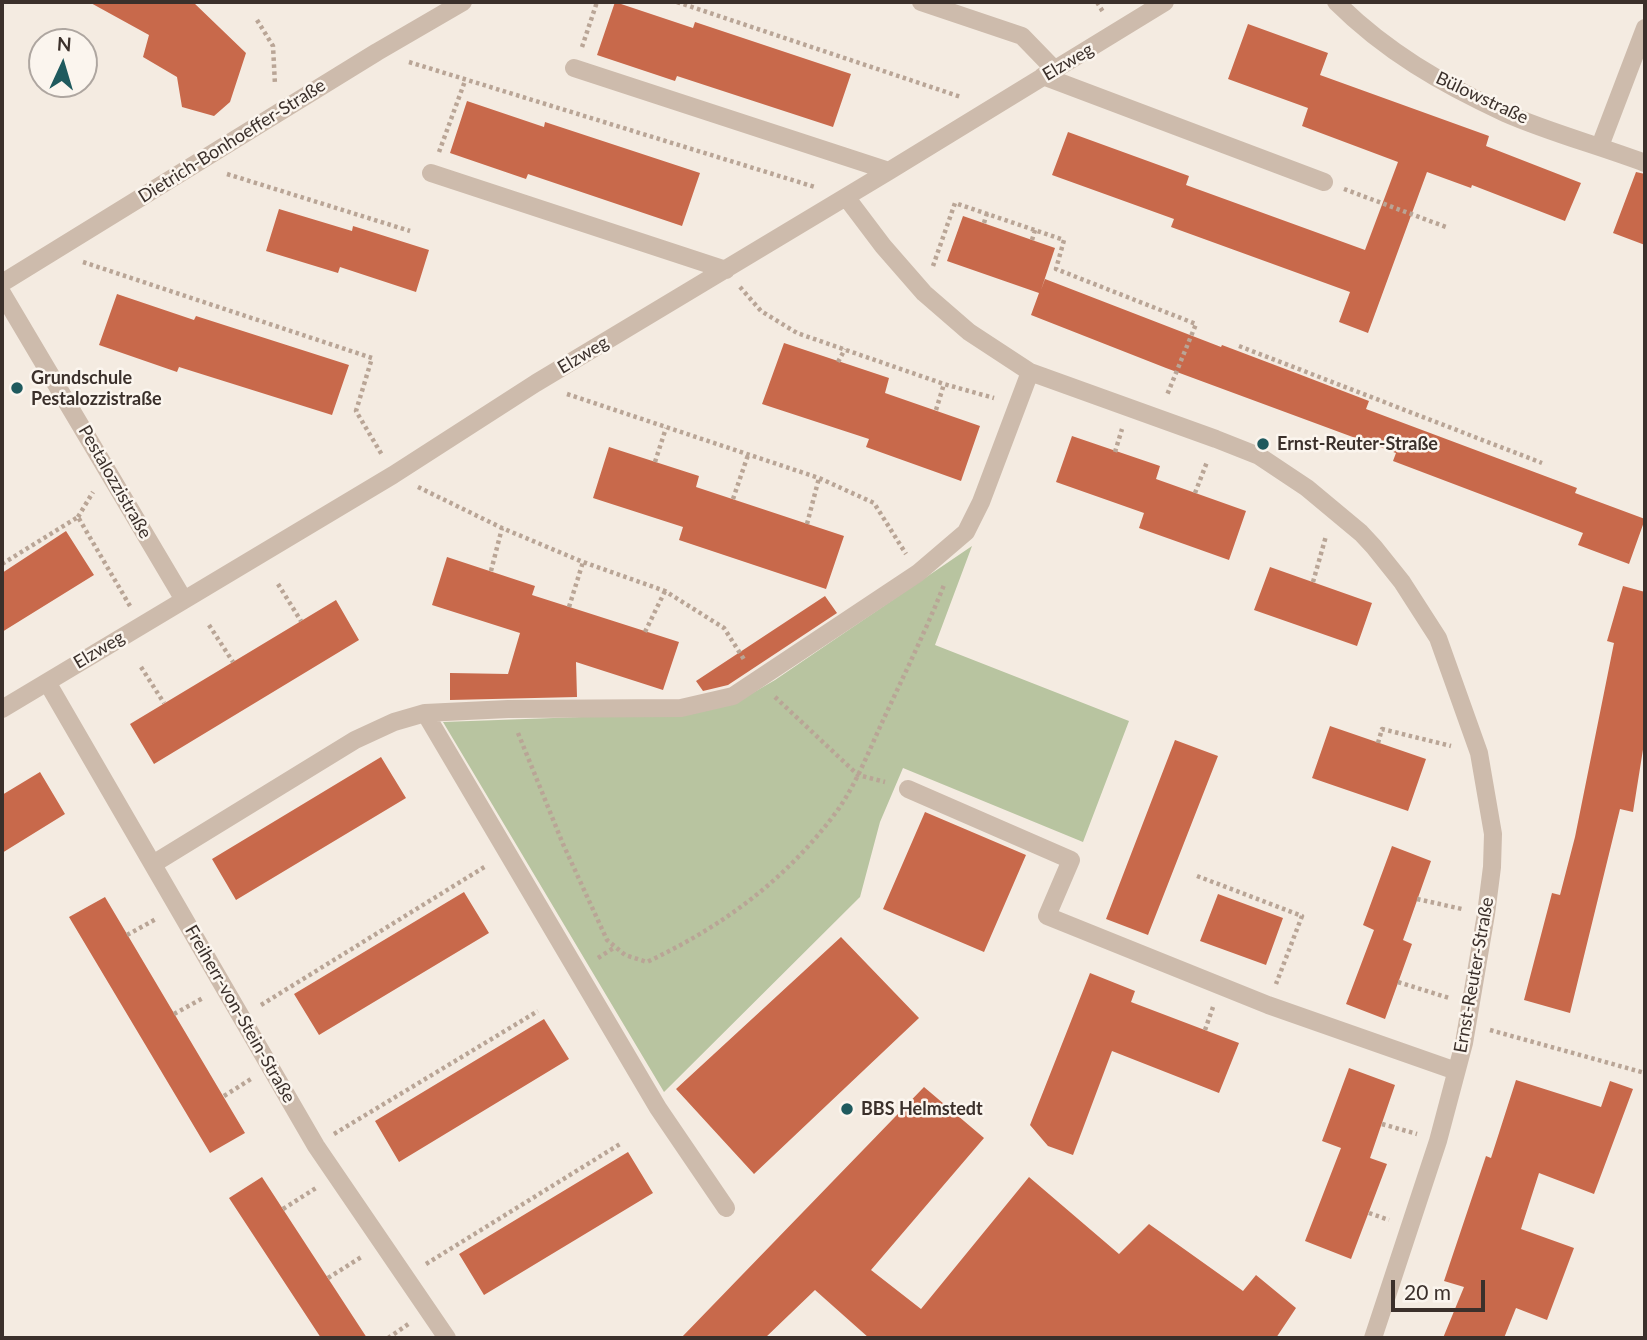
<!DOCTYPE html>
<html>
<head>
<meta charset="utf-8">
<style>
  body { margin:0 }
  #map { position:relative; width:1647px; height:1340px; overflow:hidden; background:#f4ebe1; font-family:Lato,sans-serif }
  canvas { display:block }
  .frame { position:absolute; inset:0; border:4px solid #3b302b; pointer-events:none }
  .north { position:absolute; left:28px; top:28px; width:70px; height:70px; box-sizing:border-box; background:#fbf5ee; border:2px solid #aea6a0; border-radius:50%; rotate:4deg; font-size:19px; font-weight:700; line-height:28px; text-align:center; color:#3b302b }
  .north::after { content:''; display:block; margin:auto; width:24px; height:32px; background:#1f5a5e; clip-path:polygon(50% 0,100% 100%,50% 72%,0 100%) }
  .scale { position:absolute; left:1391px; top:1280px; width:94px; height:32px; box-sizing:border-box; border:4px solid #3b302b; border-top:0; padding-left:9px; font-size:21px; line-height:24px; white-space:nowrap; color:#3b302b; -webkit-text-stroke:5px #fbf5ee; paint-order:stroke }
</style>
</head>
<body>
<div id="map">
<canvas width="1647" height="1340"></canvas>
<div class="frame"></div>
<div class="north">N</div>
<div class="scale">20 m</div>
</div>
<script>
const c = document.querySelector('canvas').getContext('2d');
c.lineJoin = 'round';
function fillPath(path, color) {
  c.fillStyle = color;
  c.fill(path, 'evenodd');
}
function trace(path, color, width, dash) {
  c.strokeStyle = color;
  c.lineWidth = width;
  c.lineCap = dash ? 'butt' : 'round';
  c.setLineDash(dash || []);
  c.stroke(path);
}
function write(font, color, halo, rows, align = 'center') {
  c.font = font + ' Lato,sans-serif';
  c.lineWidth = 5;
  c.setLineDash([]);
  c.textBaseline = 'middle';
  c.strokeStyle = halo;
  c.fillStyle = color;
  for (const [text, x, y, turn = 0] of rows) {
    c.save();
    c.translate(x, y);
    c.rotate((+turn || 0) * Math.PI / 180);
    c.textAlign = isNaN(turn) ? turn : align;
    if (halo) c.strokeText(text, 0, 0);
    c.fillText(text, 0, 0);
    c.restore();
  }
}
fillPath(new Path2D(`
  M972,546l-37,99 194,76 -46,121 -180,-74 -23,54 -20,75 -196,195 -221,-370 248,-9 46,-11 38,-22z`), '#b8c4a0');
fillPath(new Path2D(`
  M89,2h104l53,51 -16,49 -16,14 -32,-9 -5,-30 -34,-20 6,-22z
  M615,2l78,26 2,-6 156,52 -18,53 -156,-51 -2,5 -78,-26z
  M1248,24l80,29 -8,22 169,61 -3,10 95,37 -16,38 -93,-36 -1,3 -44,-16 -59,161 -29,-11 11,-30 -179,-65 3,-8 -122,-44 16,-43 121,44 -3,9 179,65 33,-88 -96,-36 6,-18 -80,-29z
  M467,101l77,26 1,-5 155,51 -18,53 -154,-52 -2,5 -76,-26z
  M1636,172l9,2v71l-32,-12z
  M279,209l73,22 1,-5 76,24 -13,42 -76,-25 -2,6 -72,-22z
  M963,216l92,32 -14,42 4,-11 176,68 1,-2 74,28 73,28 -3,8 211,79 -2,5 70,26 -16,45 -51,-19 5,-12 -190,-72 3,-8 -230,-85 -135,-53 8,-22 -92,-32z
  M117,294l77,26 2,-4 153,49 -17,50 -153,-48 -2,5 -78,-27z
  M784,343l105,35 -4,15 95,33 -19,55 -95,-34 3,-8 -107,-35z
  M1072,436l88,30 -4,13 90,32 -17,49 -90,-32 5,-15 -88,-31z
  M609,447l90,29 -3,11 148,49 -18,53 -147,-49 4,-13 -90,-29z
  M66,531l28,44 -92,57v-59z
  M447,557l88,29 -3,9 147,47 -16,48 -87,-28 1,35 -127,3v-27l58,1 12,-41 -88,-28z
  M1270,567l102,36 -15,43 -103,-36z
  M1623,586l22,6v145l-12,75 -13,-3 -50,204 -46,-13 28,-107 8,2 15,-58 39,-194 -7,-2z
  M825,596l12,17 -109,72 -25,6 -7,-10z
  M336,600l23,40 -205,124 -24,-40z
  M1330,726l96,33 -18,52 -96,-33z
  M1175,740l43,16 -70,179 -42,-16z
  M381,757l25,41 -170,102 -24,-41z
  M40,772l25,42 -63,39v-58z
  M925,812l101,43 -42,97 -101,-43z
  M1392,846l39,15 -28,79 9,4 -27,75 -39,-15 28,-74 -11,-5z
  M464,892l25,41 -170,102 -25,-41z
  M1218,894l65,24 -17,47 -66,-24z
  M105,897l140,236 -35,20 -141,-236z
  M841,937l78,81 -165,156 -78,-85z
  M1090,973l45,18 -4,11 108,41 -20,50 -107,-42 -39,104 -25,-9 -18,-21z
  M544,1019l25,40 -170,103 -24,-41z
  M1349,1068l46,17 -25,73 17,6 -36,95 -46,-18 36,-93 -19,-7z
  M1516,1080l85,27 9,-26 23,8 -39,105 -55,-21 -18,56 53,19 -27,72 -31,-12 -12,30h-61l21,-51 -20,-6 42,-125 5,2z
  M924,1087l60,51 -113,132 50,39 108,-132 90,77 30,-30 94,67 13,-16 40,33 -20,30h-407l-54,-48 -50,48h-84z
  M628,1152l25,41 -169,102 -25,-41z
  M262,1177l43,66 62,95h-46l-92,-140z`), '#c8694b');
trace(new Path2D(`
  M677,2l284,95
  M1097,2l6,10
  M257,20l16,26 2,39
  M582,47l15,-45
  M409,62l406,125
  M439,152l26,-71
  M227,174l183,57
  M1344,189l102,38
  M984,223l3,-10
  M1032,240l3,-10
  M83,262l289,96 -16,53 26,44
  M933,266l22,-63 109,37 -8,29 140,55 -29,71
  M740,287l21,24 36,22 147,51 50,14
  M1239,346l303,117
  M838,362l7,-13
  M567,394l252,84 55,25 32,51
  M936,410l8,-26
  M1115,452l7,-23
  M655,462l11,-34
  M418,487l84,41 81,34 82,29 59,37 21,33
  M1195,493l12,-31
  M733,499l15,-44
  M78,517l15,-25
  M807,524l12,-46
  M2,564l76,-47 52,89
  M491,571l11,-43
  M1313,582l13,-46
  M278,584l23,37
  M569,607l14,-45
  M209,625l24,37
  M645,632l20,-41
  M141,667l23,36
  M775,697l83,78 27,7
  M518,733l45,111 44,96 18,15 22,7c76,-36 139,-82 190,-151 20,-28 33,-63 48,-95 20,-43 41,-86 59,-131
  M1378,743l4,-14 69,17
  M1197,876l105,40 -26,68
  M1417,899l45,10
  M127,935l29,-16
  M598,958l17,-11
  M1398,982l51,16
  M261,1005l225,-139
  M174,1014l29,-16
  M1205,1030l8,-23
  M1490,1030l155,43
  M224,1096l27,-17
  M1382,1124l35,10
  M334,1134l204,-123
  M283,1209l33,-21
  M1369,1213l20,7
  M426,1264l194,-120
  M328,1278l35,-22
  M388,1338l22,-15`), '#b9a596', 4.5, [3.5, 3.5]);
trace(new Path2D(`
  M921,2l101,34 33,34
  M1336,2c49,49 106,82 169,111 43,19 95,33 140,50
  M574,68l315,103
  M1043,76l281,106
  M1600,146l45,-118
  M431,173l295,97
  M846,197l37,49 41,47 45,39 61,40 186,67 43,17 48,32 54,45 13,14 28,35 36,56 41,115 14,81 -1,33 -6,47 -22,129 -26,98 -65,197
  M2,283l375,-231 86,-50
  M2,293l182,307
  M47,682l269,464 131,192
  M2,709l391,-234 143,-92 353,-212 276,-169
  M425,713l233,395 68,100
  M908,789l163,71 -24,56 221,89 188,66
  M153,864l202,-124 39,-18 31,-9 83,-4 173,-1 52,-12 185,-123 48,-41 15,-30 49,-130`), '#cdbbac', 18);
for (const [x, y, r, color] of [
  [17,388,7,"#1f5a5e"],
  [1263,444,7,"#1f5a5e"],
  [847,1109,7,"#1f5a5e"]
]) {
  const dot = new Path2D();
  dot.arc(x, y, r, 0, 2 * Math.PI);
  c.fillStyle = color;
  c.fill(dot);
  trace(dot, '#fbf5ee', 2.5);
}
write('18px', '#3b302b', '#fbf5ee', [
  ["Elzweg",1068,62,-31],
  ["Bülowstraße",1482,98,25],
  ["Dietrich-Bonhoeffer-Straße",232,141,-32],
  ["Elzweg",583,355,-31],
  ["Pestalozzistraße",115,482,60],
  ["Elzweg",99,650,-31],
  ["Ernst-Reuter-Straße",1474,975,-80],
  ["Freiherr-von-Stein-Straße",240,1014,60]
]);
write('bold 18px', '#3b302b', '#fbf5ee', [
  ["Grundschule",31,378],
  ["Pestalozzistraße",31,399],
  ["Ernst-Reuter-Straße",1277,444],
  ["BBS Helmstedt",861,1109]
], 'left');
</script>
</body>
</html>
